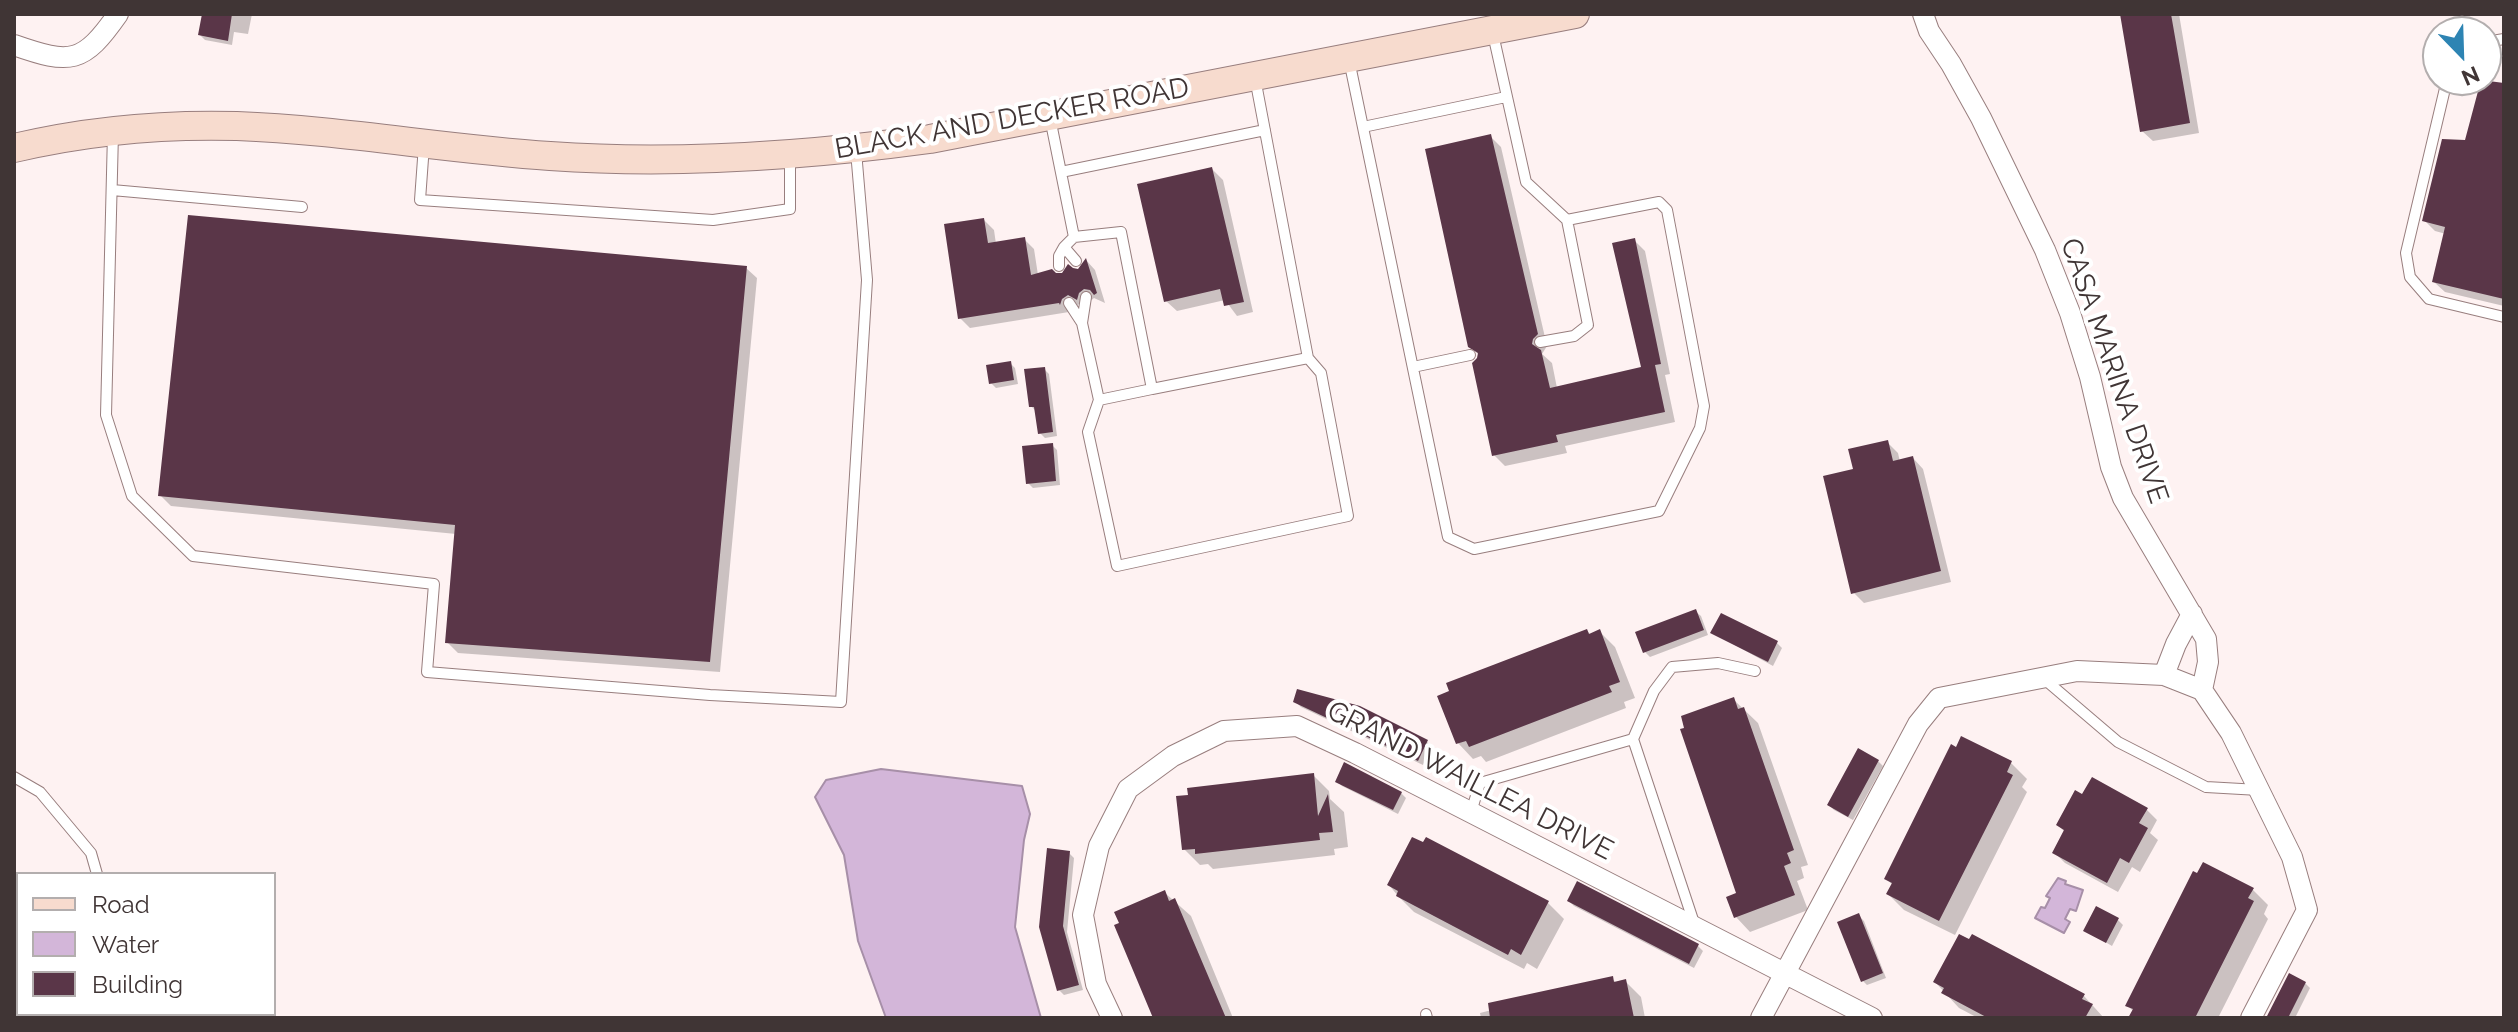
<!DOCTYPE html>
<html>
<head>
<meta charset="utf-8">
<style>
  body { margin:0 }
  #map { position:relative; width:2518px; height:1032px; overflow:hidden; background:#fef2f2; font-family:Raleway,sans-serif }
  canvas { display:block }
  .frame { position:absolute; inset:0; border:16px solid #403535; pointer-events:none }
  .legend { position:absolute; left:16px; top:872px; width:260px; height:144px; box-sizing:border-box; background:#fff; border:2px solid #b3aeae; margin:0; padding:10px 14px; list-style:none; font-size:24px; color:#403535 }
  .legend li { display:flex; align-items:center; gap:16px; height:40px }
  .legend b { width:40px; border:2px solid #b3aeae }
  .north { position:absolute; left:2422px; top:16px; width:80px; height:80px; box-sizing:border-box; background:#fff; border:2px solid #b3aeae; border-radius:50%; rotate:157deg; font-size:22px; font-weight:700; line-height:32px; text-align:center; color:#403535 }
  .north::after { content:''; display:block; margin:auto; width:28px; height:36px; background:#2d84b3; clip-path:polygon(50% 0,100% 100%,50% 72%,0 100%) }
</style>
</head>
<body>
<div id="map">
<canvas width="2518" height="1032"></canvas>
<div class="frame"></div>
<ul class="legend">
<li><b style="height:10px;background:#f7dbce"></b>Road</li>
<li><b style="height:22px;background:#d3b6d9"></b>Water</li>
<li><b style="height:22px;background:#5a3648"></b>Building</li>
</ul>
<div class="north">N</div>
</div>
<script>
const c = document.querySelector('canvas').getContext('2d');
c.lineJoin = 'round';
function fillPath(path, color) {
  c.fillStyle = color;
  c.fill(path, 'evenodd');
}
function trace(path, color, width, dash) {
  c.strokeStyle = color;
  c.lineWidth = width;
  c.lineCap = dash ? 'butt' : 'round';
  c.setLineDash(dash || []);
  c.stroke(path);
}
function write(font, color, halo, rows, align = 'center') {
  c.font = font + ' Raleway,sans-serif';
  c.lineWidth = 8;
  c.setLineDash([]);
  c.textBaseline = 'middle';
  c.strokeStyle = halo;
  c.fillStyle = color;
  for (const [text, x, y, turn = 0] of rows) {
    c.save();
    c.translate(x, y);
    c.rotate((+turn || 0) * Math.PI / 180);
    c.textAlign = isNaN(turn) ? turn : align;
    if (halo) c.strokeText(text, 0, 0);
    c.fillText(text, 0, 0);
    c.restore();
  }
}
const water = new Path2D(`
  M881,769l141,17 8,28 -6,26 -9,87 26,91h-155l-28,-77 -14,-86 -29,-58 11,-17z
  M2058,878l8,3 -1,3 18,6 -7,21 -6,-2 -5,10 5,3 -6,11 -29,-15 6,-11 4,1 5,-10 -4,-2z`);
fillPath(water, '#d3b6d9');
trace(water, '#a78fa8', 2);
fillPath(new Path2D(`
  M204,14h48l-4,20 -14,-2 -2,13 -27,-5 -5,-5z
  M2122,14h57l20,119 -46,8 -11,-10z
  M2484,80l20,5v221l-59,-14 -11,-10 12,-48 -11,-3 -11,-11 42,-77z
  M1490,136l11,11 46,199 -5,8 10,9 5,25 86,-20 -9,-128 11,11 25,123 -5,1 10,47 -110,24 2,7 -62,13 -11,-11 -15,-100 -9,-9z
  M1212,169l11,11 30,132 -16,4 -12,-16 -48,11 -11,-10z
  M984,220l10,10 2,14 28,-5 10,10 4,26h17l24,-4 7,-11 9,10 10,33 -11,-5 -5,4 -2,6 -8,-4 -10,8 -99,16 -10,-10z
  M746,268l11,10 -37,394 -262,-19 -11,-11 9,-108 -285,-28 -11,-11z
  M1010,363l5,5 3,16 -22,4 -5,-5z
  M1044,369l5,5 8,62 -12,2 -5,-5 -3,-21 -6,-6z
  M1887,442l11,11 2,9 13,-4 10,11 28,113 -87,21 -11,-11 2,-122z
  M1052,445l5,5 3,35 -27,3 -5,-5z
  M1696,612l5,4 7,19 -58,22 -5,-5z
  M1587,631l4,4 9,-3 15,15 20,51 -11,4 2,6 -140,54 -5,-6 -8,3 -15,-16z
  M1713,633l64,10 5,5 -9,18z
  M1734,700l24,23 50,142 -7,2 3,11 -7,3 11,29 -58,22 -14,-15 3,-23z
  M1296,702l131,40 5,5 -9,18 -122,-58z
  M1878,761l5,5 -30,54 -19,-10 -5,-5z
  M2011,763l16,16 -5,8 5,5 -72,143 -51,-25 -16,-16 5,-9 -7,-6z
  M1313,775l16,16 1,8 14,13 4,35 -14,2 1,6 -122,14 -5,-5 -8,1 -16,-16z
  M1337,781l64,12 5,5 -8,16 -56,-28z
  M2146,809l11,11 -7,13 8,7 -18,32 -8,-5 -14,25 -53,-29 -11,-11 11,-20 -7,-7z
  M1426,839l122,64 16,16 -27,50 -10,-6 -3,6 -110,-57 -16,-16 -9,-11z
  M1069,853l5,5 -7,74 16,58 -19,5 -5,-5 -18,-63z
  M2252,889l16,16 -4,9 4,5 -50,99h-87l3,-6 -7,-7z
  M18,891v123h58l1,4h-63v-126z
  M1164,892l27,24 42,102h-78l-33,-94z
  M1569,901l129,45 5,5 -9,17 -120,-62z
  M1859,916l5,5 22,57 -19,7 -5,-5z
  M2118,920l5,5 -11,21 -27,-16z
  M1970,942l114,54 20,22h-126l-19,-10 -24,-26z
  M1612,979l5,4 8,-2 16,16 4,21h-164l-1,-5z
  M2305,983l5,5 -15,30h-27z`), '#0003');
fillPath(new Path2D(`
  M202,14h30l-4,27 -30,-6z
  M2120,14h51l19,109 -50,9z
  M2481,80l23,3v216l-72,-17 13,-55 -23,-6 20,-82 23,1z
  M1491,134l47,200 -5,5 -1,5 9,6 9,38 91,-21 -29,-124 23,-5 26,126 -6,1 10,47 -109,23 2,7 -66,14 -20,-93 5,-5 1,-5 -10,-6 -43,-198z
  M1212,167l32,135 -20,4 -4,-17 -56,13 -27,-118z
  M188,215l559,51 -37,396 -265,-19 10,-118 -297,-29z
  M984,218l4,25 37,-6 6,38 21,-6 4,4h6l6,-9 5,4 5,1 8,-11 11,35 -3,2 -4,-5 -6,-1 -5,4 -2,7 -9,-5 -6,4 -2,6 -1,-2 -101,16 -14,-95z
  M1011,361l3,19 -25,4 -3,-19z
  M1045,367l8,65 -15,2 -4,-27h-5l-5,-38z
  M1888,440l5,21 20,-5 28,115 -90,23 -28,-118 30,-7 -5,-20z
  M1053,443l3,38 -30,3 -4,-38z
  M1696,609l8,21 -61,23 -8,-21z
  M1721,613l57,28 -10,21 -58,-29z
  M1587,629l2,5 11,-5 20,53 -11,4 3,6 -143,55 -3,-6 -10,3 -19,-48 12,-5 -3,-8z
  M1297,689l63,17 68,34 -10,21 -59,-28 1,-2 -16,-5 -51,-24z
  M1734,697l4,12 6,-2 50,143 -7,3 4,10 -7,3 11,29 -61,23 -8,-21 10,-4 -56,-164 4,-1 -3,-12z
  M1961,736l51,25 -5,11 6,3 -74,146 -53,-27 6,-11 -8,-4 67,-135 5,3z
  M1858,748l21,12 -31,57 -21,-12z
  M1344,762l58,30 -9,18 -58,-28z
  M1314,773l4,43 10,-22 5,38 -14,1 1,7 -125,14v-5l-13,1 -6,-54 12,-1 -1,-7z
  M2092,777l56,31 -9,15 9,5 -19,35 -9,-5 -13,25 -55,-30 12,-23 -8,-5 19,-35 7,4z
  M1412,837l11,5 3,-5 123,64 -28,54 -10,-6 -3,6 -112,-59 2,-5 -11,-6z
  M1047,848l23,3 -7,75 16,59 -22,6 -18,-64z
  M2203,862l51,26 -6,10 6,3 -59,117h-67l5,-9 -8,-3 68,-135 4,2z
  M1577,881l122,63 -10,20 -122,-63z
  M1165,890l4,11 6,-3 51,120h-73l-39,-93 5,-2 -5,-11z
  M2096,906l23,12 -13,25 -23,-12z
  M1859,913l24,60 -22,9 -24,-60z
  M1959,934l10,5 3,-5 113,60 -3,5 11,5 -8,14h-97l-47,-25 3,-5 -11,-6z
  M2289,973l17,9 -18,36h-22z
  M1613,976l1,6 12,-3 8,39h-144l-2,-15z`), '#5a3648');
const lane = new Path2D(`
  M2486,42l18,-3
  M1349,60l99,477 26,12 185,-38 41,-83 4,-22 -37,-196 -8,-8 -92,18 -41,-38 -33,-148
  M2447,80l-41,173 4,24 19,22 75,18
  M1050,118l24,119 47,-5 31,157 156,-31 -53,-280
  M1363,127l143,-30
  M113,133l-7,282 26,81 61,60 241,28 -7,88 283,23 131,7 26,-422 -11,-129
  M424,145l-4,55 293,20 77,-11v-53
  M1061,172l204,-42
  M112,190l190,17
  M1074,237l-10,10 12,14
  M1059,266v-10l5,-9
  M1086,297l-4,26 17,77 -11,32 29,134 231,-50 -27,-143 -13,-15
  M1069,303l13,20
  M1540,342l34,-6 14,-11 -21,-105
  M1413,367l57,-12
  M1099,400l53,-11
  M2043,678l75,64 88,45 53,3
  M1633,739l21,-48 18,-24 46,-4 37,8
  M14,777l26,15 51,61 6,21
  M1471,812l9,-29 153,-44 62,187
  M135,1014l1,4
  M1426,1014l1,4`);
const street = new Path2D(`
  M1923,14l6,17 22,33 30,54 64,132 25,63 20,64 21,90 12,31 83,141 2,23 -6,28
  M14,45c57,20 69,19 104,-31
  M2164,675l12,-31 16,-30
  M2202,690l29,43 61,124 15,53 -56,108
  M1112,1018l-16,-34 -13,-69 16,-69 29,-57 45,-33 51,-25 73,-5 58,27 517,265
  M1761,1018l157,-294 21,-26 138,-27 87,4 38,15`);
const secondary = new Path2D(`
  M14,148c72,-17 149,-24 223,-22 104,4 208,23 313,30 127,9 254,0 380,-17l645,-125`);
trace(lane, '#987e7e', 12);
trace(street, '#987e7e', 22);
trace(secondary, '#987e7e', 30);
trace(lane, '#fff', 10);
trace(street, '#fff', 20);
trace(secondary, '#f7dbce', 28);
write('28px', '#403535', '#fff', [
  ["BLACK AND DECKER ROAD",1012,119,-10],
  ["CASA MARINA DRIVE",2114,371,71],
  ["GRAND WAILLEA DRIVE",1470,781,27]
]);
</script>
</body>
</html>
